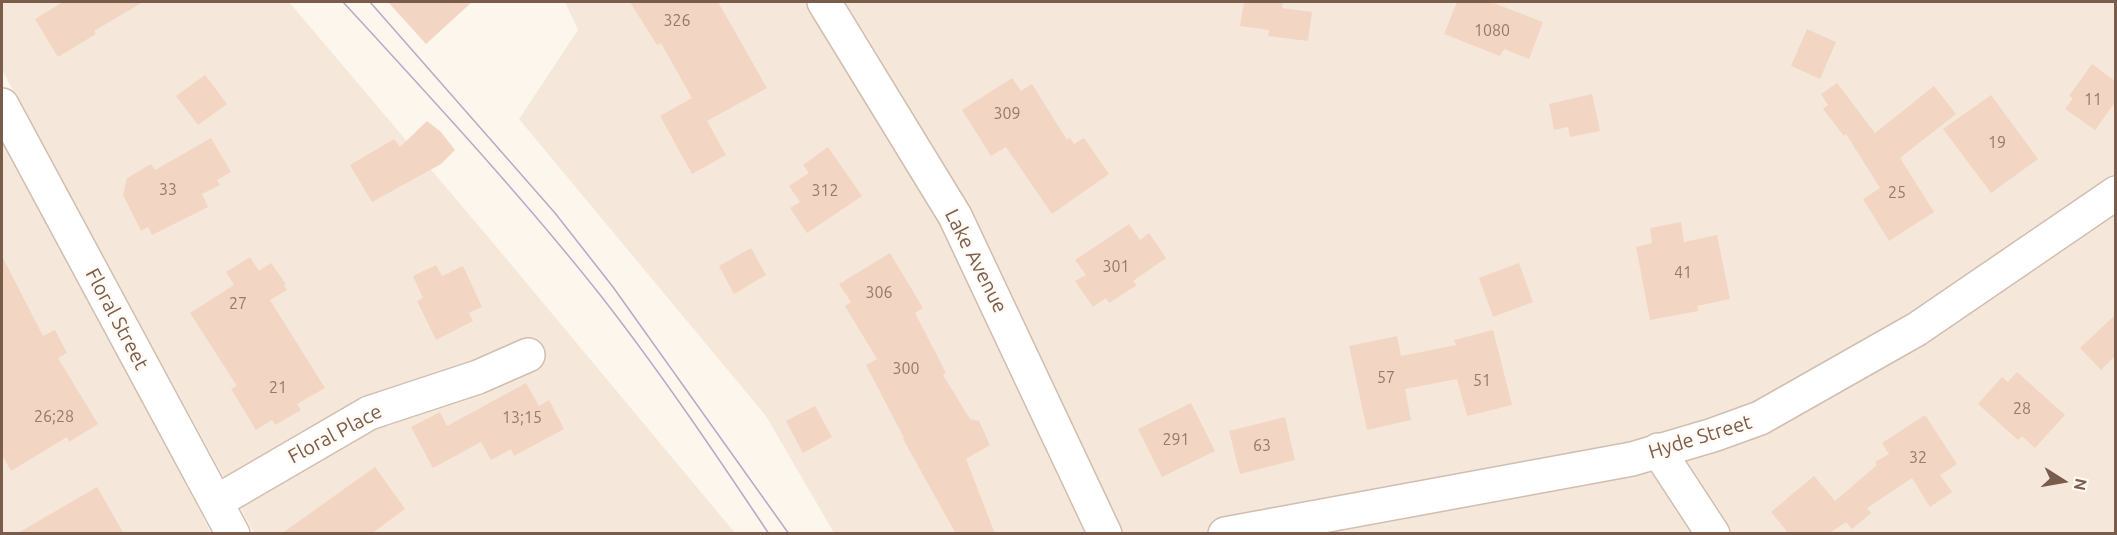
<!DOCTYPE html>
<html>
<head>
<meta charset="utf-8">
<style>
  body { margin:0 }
  #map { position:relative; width:2117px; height:535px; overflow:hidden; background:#fdf6ec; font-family:Ubuntu,sans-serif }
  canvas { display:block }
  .frame { position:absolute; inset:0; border:3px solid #7a5c4d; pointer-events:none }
  .north { position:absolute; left:2033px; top:451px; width:60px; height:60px; -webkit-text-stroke:4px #fffaf3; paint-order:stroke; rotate:101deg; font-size:16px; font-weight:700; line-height:24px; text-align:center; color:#7a5c4d }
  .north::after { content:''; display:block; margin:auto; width:21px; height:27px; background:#7a5c4d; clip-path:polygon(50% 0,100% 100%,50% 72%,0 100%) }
</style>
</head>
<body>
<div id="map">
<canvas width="2117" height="535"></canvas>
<div class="frame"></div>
<div class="north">N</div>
</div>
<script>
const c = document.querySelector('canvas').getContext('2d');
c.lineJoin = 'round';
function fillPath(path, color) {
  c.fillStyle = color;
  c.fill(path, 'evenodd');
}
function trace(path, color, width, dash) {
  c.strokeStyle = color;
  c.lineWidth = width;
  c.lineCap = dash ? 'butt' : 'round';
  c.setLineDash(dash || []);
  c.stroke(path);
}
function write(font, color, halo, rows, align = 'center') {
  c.font = font + ' Ubuntu,sans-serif';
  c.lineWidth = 5;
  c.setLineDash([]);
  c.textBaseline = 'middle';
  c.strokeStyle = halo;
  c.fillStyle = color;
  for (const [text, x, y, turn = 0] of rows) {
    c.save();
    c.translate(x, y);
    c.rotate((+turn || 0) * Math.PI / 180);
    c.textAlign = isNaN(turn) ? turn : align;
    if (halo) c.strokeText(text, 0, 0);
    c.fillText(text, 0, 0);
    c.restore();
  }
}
fillPath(new Path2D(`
  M2,2h287l200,236 246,295h-481l-252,-463z
  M565,2h1550v531h-1281l-68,-117 -247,-297 59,-89z
  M2,139l162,303 47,91h-209z`), '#f5e8da');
fillPath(new Path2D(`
  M63,2h80l-49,29 2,3 -38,23 -23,-38z
  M388,2h84l-46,42z
  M630,2h88l49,86 -60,33 19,34 -34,19 -32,-58 32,-18 -31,-55 -4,2z
  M1244,2h39l-1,6 30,4 -4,29 -40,-5 1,-6 -29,-4z
  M1457,2h34l52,20 -14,37 -25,-10 -4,7 -56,-22z
  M1807,29l29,13 -16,37 -29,-13z
  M2092,64l23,17v21l-20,28 -30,-21 8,-11 -4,-2z
  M205,75l22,29 -29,21 -22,-29z
  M1012,78l9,13 11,-7 35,56 3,-2 4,6 10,-6 25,36 -57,40 -46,-67 -15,9 -29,-46z
  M1837,83l38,50 59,-47 22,28 -56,44 34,54 -45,29 -26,-42 17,-11 -34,-54 -2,2 -21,-27 5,-4 -7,-11z
  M1592,94l8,37 -30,6 -2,-10 -14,3 -5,-26z
  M1991,95l47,64 -47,34 -48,-64z
  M427,121l14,11 14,18 -14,14 -69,38 -22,-37 44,-26 6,8z
  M211,138l20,34 -14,8 3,5 -18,9 6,13 -56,28 -4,-8 -7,4 -18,-36 4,-17 24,-14 4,6z
  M828,147l34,49 -55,37 -17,-25 10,-6 -11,-16 20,-13 -6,-8z
  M1681,222l3,20 33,-7 13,64 -33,7 1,5 -48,9 -14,-73 16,-4 -2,-15z
  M1129,224l11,16 9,-7 17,25 -33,23 4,4 -28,18 -3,-5 -13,9 -18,-26 11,-6 -11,-15z
  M751,248l15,27 -32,19 -15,-28z
  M890,253l33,55 -8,5 31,60 -3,2 27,44 9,2 11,24 -24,14 29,75h-39l-53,-95 1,-1 -38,-73 11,-6 -32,-53 6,-4 -12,-18z
  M2,256l41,80 12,-6 12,23 -9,5 40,66 -29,18 -2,-5 -56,34 -9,-16z
  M250,257l9,14 12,-8 15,21 -2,1 3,5 -17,10 55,88 -28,16 4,6 -26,15 -3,-5 -16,10 -25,-41 6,-3 -47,-73 44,-28 -8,-13z
  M1519,263l14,39 -40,15 -14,-39z
  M436,265l6,11 21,-10 19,41 -13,6 4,8 -37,19 -19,-39 6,-3 -10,-22z
  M2115,315v41l-14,14 -21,-22z
  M1493,330l19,75 -45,11 -10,-37 -52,10 6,31 -44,10 -18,-84 48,-10 4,20 55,-11 -2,-5z
  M2017,372l48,43 -30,33 -13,-12 -4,4 -40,-36 24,-27 6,5z
  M526,383l13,23 10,-6 15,29 -50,27 -3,-7 -20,11 -10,-18 -48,26 -22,-41 29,-15 7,14z
  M1191,403l24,48 -53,26 -24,-48z
  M815,406l17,31 -29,16 -17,-32z
  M1925,415l32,49 -17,11 12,17 -22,15 -18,-29 -45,30 4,5 -19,16 -6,-7 -18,12h-39l-18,-22 43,-36 21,25 42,-36 -2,-3 14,-8 -7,-11z
  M1285,417l10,43 -55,14 -11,-43z
  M375,467l30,42 -34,25h-90z
  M97,487l27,47h-108z`), '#f3d5c3');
const street = new Path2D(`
  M824,2l131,214 150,318
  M2,105l231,429
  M1658,450l55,84
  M216,502l153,-89 109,-36 50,-22
  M1225,534l407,-75 81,-24 47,-17 157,-89 199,-136`);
trace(street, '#d1beb0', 36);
trace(street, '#fff', 33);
trace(new Path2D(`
  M343,2c88,96 177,192 258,294 60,77 114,157 168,238
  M370,2l185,211 58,74 176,247`), '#b9a8c9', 1.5);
write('16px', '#987a6a', null, [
  ["326",677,21],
  ["1080",1492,31],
  ["11",2093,100],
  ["309",1007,114],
  ["19",1997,143],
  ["33",168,190],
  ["312",825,191],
  ["25",1897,193],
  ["301",1116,267],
  ["41",1683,273],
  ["306",879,293],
  ["27",238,304],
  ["300",906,369],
  ["57",1386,378],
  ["51",1482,381],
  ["21",278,388],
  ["28",2022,409],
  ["26;28",54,417],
  ["13;15",522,418],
  ["291",1176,440],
  ["63",1262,446],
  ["32",1918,458]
]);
write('20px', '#7a5c4d', '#fffaf3', [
  ["Lake Avenue",976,261,63],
  ["Floral Street",117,319,62],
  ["Floral Place",335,434,-28],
  ["Hyde Street",1700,437,-17]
]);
</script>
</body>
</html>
